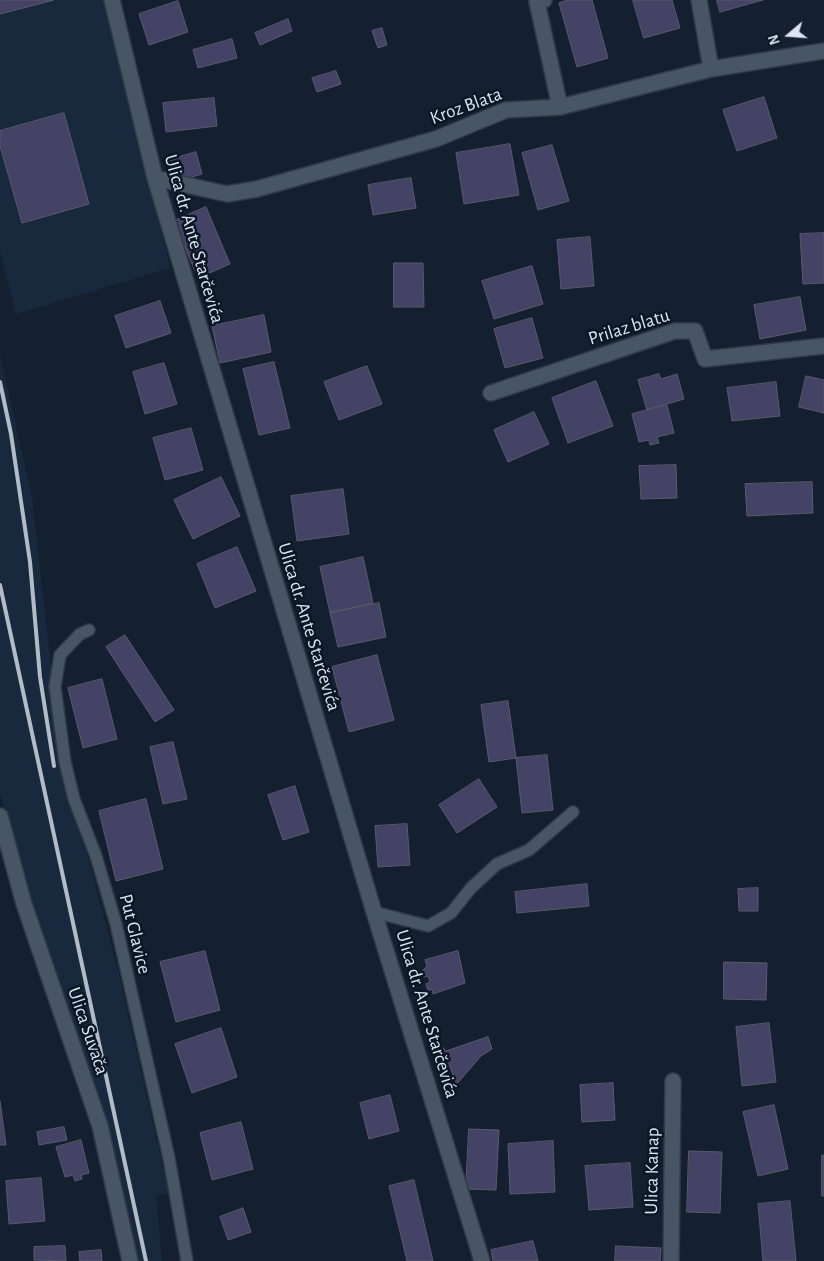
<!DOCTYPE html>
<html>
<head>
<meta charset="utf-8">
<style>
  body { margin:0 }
  #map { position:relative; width:824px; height:1261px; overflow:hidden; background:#14202f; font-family:"Alegreya Sans",sans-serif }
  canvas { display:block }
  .north { position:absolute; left:764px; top:10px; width:50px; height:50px; -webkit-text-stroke:4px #0b1725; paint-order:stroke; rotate:252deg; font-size:14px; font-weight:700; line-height:20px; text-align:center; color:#dce5ef }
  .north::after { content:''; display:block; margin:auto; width:18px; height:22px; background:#dce5ef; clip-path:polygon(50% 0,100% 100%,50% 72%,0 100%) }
</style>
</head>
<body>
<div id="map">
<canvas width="824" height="1261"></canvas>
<div class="north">N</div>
</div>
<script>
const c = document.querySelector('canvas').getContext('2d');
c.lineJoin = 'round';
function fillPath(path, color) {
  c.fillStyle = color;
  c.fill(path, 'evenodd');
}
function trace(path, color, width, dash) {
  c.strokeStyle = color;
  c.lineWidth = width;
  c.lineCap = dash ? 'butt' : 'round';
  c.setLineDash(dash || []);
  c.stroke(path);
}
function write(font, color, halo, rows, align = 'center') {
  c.font = font + ' "Alegreya Sans",sans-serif';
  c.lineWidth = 5;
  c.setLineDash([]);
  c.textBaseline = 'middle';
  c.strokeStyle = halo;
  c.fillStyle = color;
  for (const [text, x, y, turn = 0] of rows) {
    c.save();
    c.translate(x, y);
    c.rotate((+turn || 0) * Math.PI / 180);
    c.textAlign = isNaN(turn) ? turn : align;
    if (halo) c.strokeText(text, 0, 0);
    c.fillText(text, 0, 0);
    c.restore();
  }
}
fillPath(new Path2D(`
  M0,0h105l65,268 -154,46 -16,-63z
  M0,354l32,144 29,256 58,221 50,219 -13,1 6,66h-24l-14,-67 -34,-117 -54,-157 -36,-126z`), '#18293d');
const building = new Path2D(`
  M0,0h54l-54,14z
  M568,0h24l16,58 -31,9 -18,-64z
  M633,0h39l8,28 -36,10z
  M717,0h46l-43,12z
  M178,1l10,31 -39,13 -10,-31z
  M288,19l4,12 -32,14 -5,-12z
  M382,28l5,17 -9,3 -6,-17z
  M232,39l5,19 -39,10 -5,-18z
  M336,71l5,13 -24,8 -5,-14z
  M764,97l13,41 -40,13 -14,-41z
  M214,98l3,28 -51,6 -3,-29z
  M64,113l25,91 -67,19 -22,-77v-15z
  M510,144l9,51 -55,9 -8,-51z
  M552,145l17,56 -31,9 -16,-57z
  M196,152l6,22 -27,8 -6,-22z
  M411,178l5,30 -43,7 -5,-30z
  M206,207l24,57 -32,14 -24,-57z
  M824,233v50l-21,1 -3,-50z
  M590,237l4,49 -33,3 -4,-49z
  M394,263h29l1,44h-30z
  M532,266l11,38 -49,15 -12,-38z
  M800,297l6,33 -46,9 -6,-34z
  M160,301l11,32 -45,15 -11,-32z
  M264,315l7,37 -51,11 -8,-37z
  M532,318l11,40 -38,10 -11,-39z
  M274,362l16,66 -31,7 -16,-66z
  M164,363l13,41 -32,10 -12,-42z
  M367,366l15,38 -43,16 -15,-38z
  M659,374l2,5 16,-5 7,25 -37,11 -9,-30z
  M806,376l18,4v33l-25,-6z
  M596,381l17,45 -45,17 -16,-45z
  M776,382l4,34 -48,5 -5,-33z
  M667,405l7,28 -17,4 2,6 -9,2 -1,-5 -10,2 -7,-28z
  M534,412l15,32 -41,18 -14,-32z
  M191,428l12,42 -38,10 -12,-42z
  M676,465l1,33 -36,1 -2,-33z
  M221,477l19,39 -47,23 -19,-39z
  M812,482l1,31 -66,3 -2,-32z
  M343,489l6,45 -52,7 -6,-45z
  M237,547l19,44 -41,17 -18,-44z
  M363,557l10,46 -43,10 -10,-46z
  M379,603l7,34 -48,10 -8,-34z
  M125,635l49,75 -19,12 -49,-75z
  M377,655l17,65 -45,12 -17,-65z
  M102,679l15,60 -34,9 -15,-60z
  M508,701l8,57 -27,4 -8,-57z
  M173,742l14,57 -24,5 -13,-57z
  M547,755l6,55 -31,3 -6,-55z
  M479,779l18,28 -40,26 -18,-28z
  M295,786l14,46 -26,8 -15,-45z
  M146,799l17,70 -47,12 -17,-70z
  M407,824l3,41 -32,2 -3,-41z
  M587,884l2,22 -72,7 -2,-21z
  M758,888v23h-19l-1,-22z
  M205,951l15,59 -44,12 -16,-60z
  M458,951l7,32 -32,11 -1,-5 -4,2 -2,-7 4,-2 -2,-6 -4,1 -2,-6 5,-5 -2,-6z
  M724,962l43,1 -1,37 -42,-1z
  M769,1023l7,59 -34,4 -6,-59z
  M221,1028l16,49 -45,16 -17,-49z
  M488,1037l4,12 -11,7 -25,29 -6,-19 -6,1 -6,-18 6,-1 1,3z
  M613,1083l2,37 -33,2 -2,-37z
  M390,1095l9,36 -30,8 -9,-36z
  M0,1101l6,44h-6z
  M774,1105l14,64 -30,7 -15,-64z
  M241,1122l12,47 -41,11 -12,-47z
  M64,1127l3,13 -28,5 -2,-13z
  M469,1129l30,1 -3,60 -30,-1z
  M81,1140l8,33 -8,2 1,4 -7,2 -2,-6 -8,2 -9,-30z
  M553,1141l2,51 -45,2 -2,-50z
  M689,1151l33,1 -2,61 -33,-1z
  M822,1155h2v41h-2z
  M630,1163l3,44 -44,3 -4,-44z
  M41,1178l4,43 -36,3 -3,-43z
  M414,1180l19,81h-26l-18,-75z
  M790,1201l6,60h-33l-5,-57z
  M243,1208l8,24 -23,8 -8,-23z
  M533,1241l5,20h-45l-2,-11z
  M65,1246l1,15 -32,-1v-13z
  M616,1246l45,2 -1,13h-45z
  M101,1250l1,11h-22l-1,-9z`);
fillPath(building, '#454365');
trace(building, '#59596d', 1);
const service = new Path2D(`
  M89,630l-9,4 -20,21 -5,32 10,75 9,37 22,57 20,68 53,234 18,103
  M374,912l54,14 23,-13 20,-25 26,-24 32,-14 44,-38`);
const minor = new Path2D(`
  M112,0l43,178 219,734 108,349
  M544,0l-7,2 23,105
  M699,0l12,69
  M155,178l72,16 30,-5 179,-50 70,-29 54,-3 151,-38 113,-18
  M491,393l184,-62h20l10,28 119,-13
  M0,816l24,88 76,222 30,135
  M671,1261l2,-180`);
trace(service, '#323946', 14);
trace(minor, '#323946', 18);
trace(service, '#475565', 11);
trace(minor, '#475565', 15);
trace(new Path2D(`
  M0,382l11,52 19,128 10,115 14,89
  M0,585l146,676`), '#b2bbc6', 4);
write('19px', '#dce5ef', '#0b1725', [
  ["Kroz Blata",466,106,-20],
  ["Ulica dr. Ante Starčevića",194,239,74],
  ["Prilaz blatu",629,327,-17],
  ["Ulica dr. Ante Starčevića",309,627,73],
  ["Put Glavice",135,934,76],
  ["Ulica dr. Ante Starčevića",427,1014,73],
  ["Ulica Suvača",88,1031,71],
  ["Ulica Kanap",652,1171,-89]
]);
</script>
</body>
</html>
